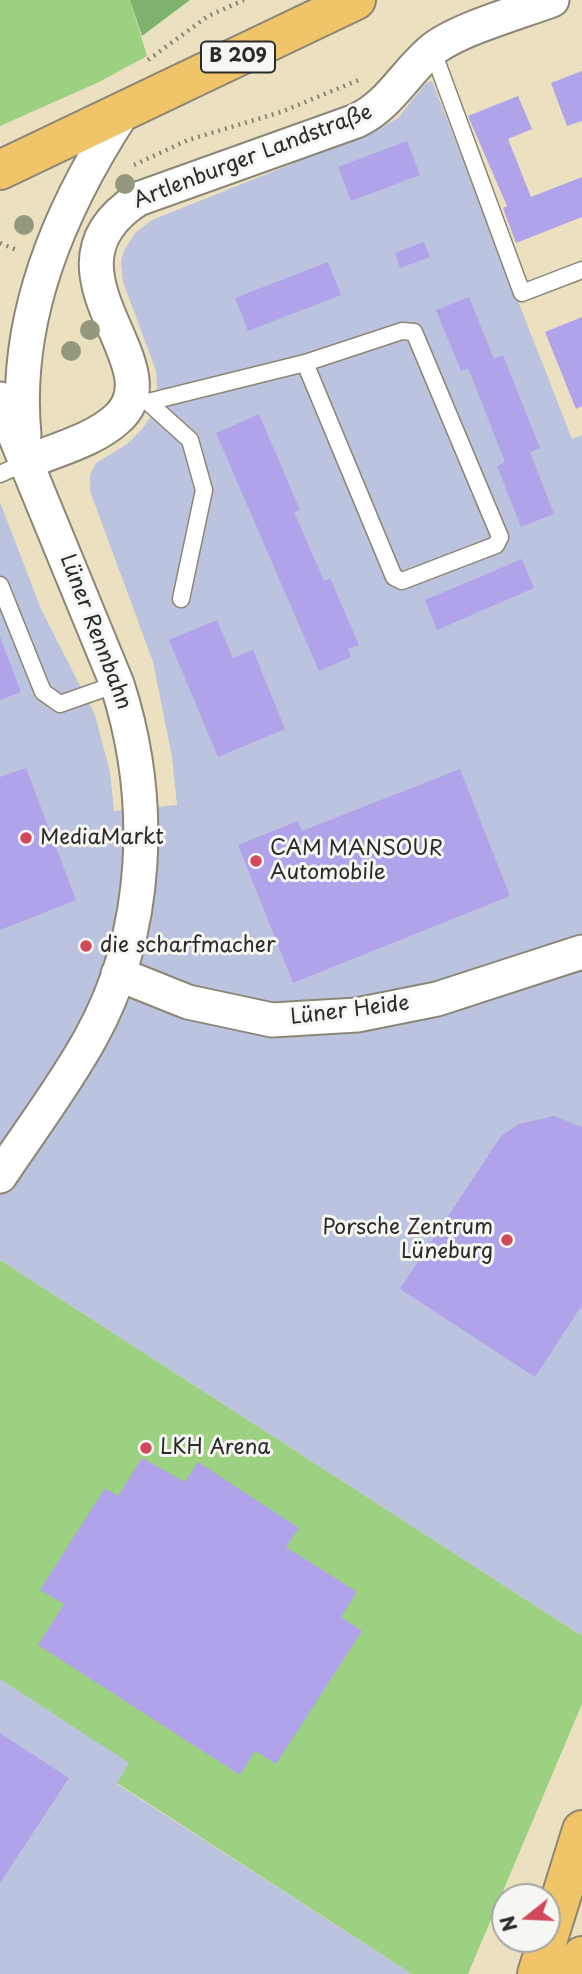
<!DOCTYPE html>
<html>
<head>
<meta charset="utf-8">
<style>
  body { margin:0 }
  #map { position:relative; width:582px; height:1974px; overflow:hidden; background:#ebe1c0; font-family:"Playpen Sans",sans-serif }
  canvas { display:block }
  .north { position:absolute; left:491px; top:1883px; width:70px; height:70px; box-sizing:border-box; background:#f6f6f2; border:2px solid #a5a5a2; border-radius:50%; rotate:252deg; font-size:19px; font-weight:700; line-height:28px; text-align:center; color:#2b2b2b }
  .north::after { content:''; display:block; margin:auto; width:24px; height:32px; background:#d1495b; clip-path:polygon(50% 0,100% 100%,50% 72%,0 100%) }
</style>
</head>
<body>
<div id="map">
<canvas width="582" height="1974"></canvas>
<div class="north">N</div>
</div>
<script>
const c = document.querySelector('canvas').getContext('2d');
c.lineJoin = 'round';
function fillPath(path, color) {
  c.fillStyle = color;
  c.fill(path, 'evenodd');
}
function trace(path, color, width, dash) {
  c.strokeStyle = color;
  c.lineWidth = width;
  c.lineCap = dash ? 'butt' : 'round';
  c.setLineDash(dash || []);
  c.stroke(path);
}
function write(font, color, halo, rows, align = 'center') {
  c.font = font + ' "Playpen Sans",sans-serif';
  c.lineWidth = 6;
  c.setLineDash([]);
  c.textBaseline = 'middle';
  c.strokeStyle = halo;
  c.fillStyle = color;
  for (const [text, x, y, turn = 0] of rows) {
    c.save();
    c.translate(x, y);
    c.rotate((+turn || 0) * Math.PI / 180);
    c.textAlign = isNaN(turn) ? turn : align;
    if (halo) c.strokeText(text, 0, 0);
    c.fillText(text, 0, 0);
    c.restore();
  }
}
fillPath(new Path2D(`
  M432,81l140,358 10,-4v1201l-582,-376v-758l41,107 54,106 15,57 4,39 63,-6 -5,-48 -19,-95 -63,-171v-16l6,-12 31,-19 16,-16 7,-10 7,-29 -1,-18 -33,-89 -2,-21 3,-10 11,-18 17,-13 227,-91 19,-11 27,-34z
  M0,1679l130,84 -13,21 295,190h-412z`), '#bcc3de');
fillPath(new Path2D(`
  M0,0h130l17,56 -48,26 -99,44z
  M0,1260l582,376v68l-114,270h-56l-295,-191 12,-20 -129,-84z`), '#9cd181');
fillPath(new Path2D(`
  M130,0h60l-48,36z`), '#7db36f');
fillPath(new Path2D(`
  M582,71v50l-15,5 -16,-43z
  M518,96l14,33 -24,10 23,58 51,-20v40l-66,26 -13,-35 4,-2 -39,-90z
  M407,141l13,34 -69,26 -13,-34z
  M424,242l6,15 -30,11 -5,-15z
  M328,262l13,33 -93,36 -13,-33z
  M469,297l25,62 9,-4 37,93 -10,4 24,62 -33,13 -24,-61 8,-4 -37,-94 -7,3 -25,-61z
  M582,317v89l-6,3 -31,-77z
  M259,414l41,96 -6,2 30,69 6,-3 29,67 -11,4 3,8 -32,14 -103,-238z
  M522,559l12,29 -97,42 -12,-30z
  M217,620l16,38 20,-8 32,79 -67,28 -49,-117z
  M0,637l21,55 -21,8z
  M26,768l50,132 -76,30v-153z
  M460,769l50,127 -217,87 -55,-138 60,-24 4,10z
  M554,1116l28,11v178l-47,72 -135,-88 101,-153 18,-12z
  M142,1458l43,24 13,-20 101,66 -13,19 71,45 -16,25 21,14 -86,133 -21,-13 -15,24 -202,-130 26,-41 -24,-14 65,-102 13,8z
  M0,1733l69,45 -69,105z`), '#b0a3ea');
const lane = new Path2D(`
  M432,49l90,244 60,-23
  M130,398l18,4 157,-39 97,-32 12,1 86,205 -4,8 -94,36 -8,-4 -89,-214
  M148,402l42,38 14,50 -23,109
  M0,474l27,-12
  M0,585l43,107 17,12 57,-20`);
const street = new Path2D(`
  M0,399l117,285c37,114 33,248 -27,355 -26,47 -60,92 -90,137
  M24,435c-11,-116 35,-224 97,-320
  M27,462c28,-12 68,-22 91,-44 59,-54 -90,-148 20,-219l218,-78c34,-16 47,-46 75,-70 24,-21 89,-39 121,-51
  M118,974l70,28 84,18 85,-5 80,-16 145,-47`);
const primary = new Path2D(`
  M0,170l356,-170`);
const highway = new Path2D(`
  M537,1974l45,-144
  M576,1974l6,-18`);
trace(lane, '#8b8676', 19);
trace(street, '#8b8676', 37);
trace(primary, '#8b8676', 42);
trace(highway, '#8b8676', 42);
trace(new Path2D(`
  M148,60l60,-44 36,-16
  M134,165l54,-25 93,-28 80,-33
  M0,243l19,8`), '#8b8676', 4.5, [2, 5]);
trace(lane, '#fff', 16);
trace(street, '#fff', 33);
trace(primary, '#f0c469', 38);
trace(highway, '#f0c469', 38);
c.fillStyle = '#94987c';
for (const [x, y] of [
  [125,184],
  [24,225],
  [90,330],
  [71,351]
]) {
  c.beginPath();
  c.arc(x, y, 10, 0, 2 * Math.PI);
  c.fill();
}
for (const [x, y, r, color] of [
  [26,838,7,"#d1495b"],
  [256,861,7,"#d1495b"],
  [86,946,7,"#d1495b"],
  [507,1240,7,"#d1495b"],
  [146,1448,7,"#d1495b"]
]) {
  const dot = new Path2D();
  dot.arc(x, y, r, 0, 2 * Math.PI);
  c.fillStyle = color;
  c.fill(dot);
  trace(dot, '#f6f6f2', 2.5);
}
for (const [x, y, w] of [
  [238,57,74]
]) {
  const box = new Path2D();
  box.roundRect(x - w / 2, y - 15.5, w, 31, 5);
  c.fillStyle = '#f6f6f2';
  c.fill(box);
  trace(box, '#2b2b2b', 2);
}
write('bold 19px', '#2b2b2b', null, [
  ["B 209",238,57]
]);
write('21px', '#2b2b2b', '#f6f6f2', [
  ["Artlenburger Landstraße",253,157,-21],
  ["Lüner Rennbahn",95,632,69],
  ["Lüner Heide",350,1011,-7]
]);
write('21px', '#2b2b2b', '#f6f6f2', [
  ["MediaMarkt",40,838],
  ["CAM MANSOUR",270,849],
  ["Automobile",270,873],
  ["die scharfmacher",100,946],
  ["Porsche Zentrum",493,1228,"right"],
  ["Lüneburg",493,1252,"right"],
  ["LKH Arena",160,1448]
], 'left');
</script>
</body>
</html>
